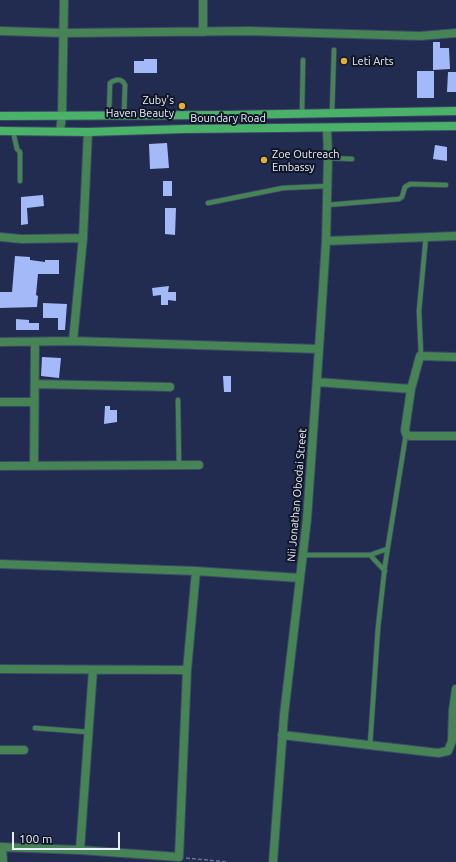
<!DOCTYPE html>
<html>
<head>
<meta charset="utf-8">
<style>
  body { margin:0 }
  #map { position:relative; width:456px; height:862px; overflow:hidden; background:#212c50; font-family:Ubuntu,sans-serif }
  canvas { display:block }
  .scale { position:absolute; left:12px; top:832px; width:108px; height:18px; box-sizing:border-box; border:2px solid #eaeffd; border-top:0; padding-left:5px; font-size:12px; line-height:14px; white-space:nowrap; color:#eaeffd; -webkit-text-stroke:3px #111626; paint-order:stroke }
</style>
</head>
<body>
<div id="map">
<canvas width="456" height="862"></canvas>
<div class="scale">100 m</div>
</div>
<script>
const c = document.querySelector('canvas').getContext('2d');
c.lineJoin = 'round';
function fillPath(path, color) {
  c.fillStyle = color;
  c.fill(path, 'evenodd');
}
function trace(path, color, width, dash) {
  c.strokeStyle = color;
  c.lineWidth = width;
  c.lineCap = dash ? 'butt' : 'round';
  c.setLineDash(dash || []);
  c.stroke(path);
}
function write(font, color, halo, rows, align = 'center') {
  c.font = font + ' Ubuntu,sans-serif';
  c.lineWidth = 4;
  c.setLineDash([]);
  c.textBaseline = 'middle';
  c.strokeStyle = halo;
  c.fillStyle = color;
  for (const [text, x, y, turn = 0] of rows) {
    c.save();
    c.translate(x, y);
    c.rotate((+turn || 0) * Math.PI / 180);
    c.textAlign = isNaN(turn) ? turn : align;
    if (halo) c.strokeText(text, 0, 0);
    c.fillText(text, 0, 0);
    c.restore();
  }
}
fillPath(new Path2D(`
  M433,42h7v6h9l1,21 -17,1z
  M144,59h13v14h-23v-12h10z
  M417,71h17v27h-17z
  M448,72h8v20h-9z
  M167,143l2,25 -19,1 -1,-25z
  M435,145l12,2v14l-14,-2z
  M163,181h9v15h-9z
  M43,195l1,11 -17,2 1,16 -7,1v-28z
  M165,208h11l-1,27 -10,-1z
  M15,256l15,1v3l15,2v-2h14v14h-21l-2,21 2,1 -1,11 -37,1v-16h12z
  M169,286l-1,6h8v9l-8,-1v5h-7v-10l-8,1 -1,-8z
  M43,303l24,1 -2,26h-7v-12h-15z
  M16,319l13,1v3h10v7h-23z
  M42,357l19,1 -2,20 -18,-2z
  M223,376h8v16h-7z
  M105,406h5v4h7v12l-13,2z`), '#a4b9f7');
const service = new Path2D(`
  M302,113l1,-53
  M332,113l2,-63
  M109,115l1,-32c6,-4 12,-5 15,2l-1,30
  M13,131l4,18 3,3v29
  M328,158l24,1
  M208,203l75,-15 44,-2
  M327,205l72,-6 3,-2 3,-10 5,-3 36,1
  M421,355l-2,-44 7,-75
  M178,400l1,65
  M303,555h67
  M385,571l-15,-16 17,-6
  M35,728l53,4
  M370,745l8,-117 7,-63 21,-131`);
const minor = new Path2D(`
  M203,0v32
  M0,31l64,2 184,-2 172,5 36,-3
  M60,131l2,-15 2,-116
  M0,237l22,2 61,-1
  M326,241l130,-5
  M73,341l10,-103 5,-106
  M0,342l73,-1 246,8
  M317,382l94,7 9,-33 36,1
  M35,384l135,3
  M411,389l-6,41 1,4 4,2h46
  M0,402h34
  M0,466l199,-1
  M34,466l1,-124
  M0,564l196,7 104,7
  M0,669l187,1
  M282,735l156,18 10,-2 4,-10 1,-31 3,-21
  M0,750h24
  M0,847l80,3 99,7 8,-187 9,-99
  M2,847l1,15
  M80,850l13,-180
  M273,862l11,-147 23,-196 12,-170 7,-108 2,-83 -1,-30`);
const secondary = new Path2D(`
  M0,116l226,-1 230,-4
  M0,131l88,1 96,-3 272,-3`);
trace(service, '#3d4768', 6);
trace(minor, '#3d4768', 10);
trace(secondary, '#3d4768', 10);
trace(new Path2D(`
  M186,858l42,4`), '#69728e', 1.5, [4, 2]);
trace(service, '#468355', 4.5);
trace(minor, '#468355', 8);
trace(secondary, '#4ab268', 8);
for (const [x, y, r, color] of [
  [344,61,4,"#dbb233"],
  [182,106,4,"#dbb233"],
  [264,160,4,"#dbb233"]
]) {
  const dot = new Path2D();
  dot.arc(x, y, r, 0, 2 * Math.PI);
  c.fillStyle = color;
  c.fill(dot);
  trace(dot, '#111626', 1.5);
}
write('11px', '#eaeffd', '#111626', [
  ["Leti Arts",352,61],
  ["Zuby's",174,100,"right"],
  ["Haven Beauty",174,113,"right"],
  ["Zoe Outreach",272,154],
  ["Embassy",272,167]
], 'left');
write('11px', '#eaeffd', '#111626', [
  ["Boundary Road",228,118],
  ["Nii Jonathan Obodai Street",297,495,-85]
]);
</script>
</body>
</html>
